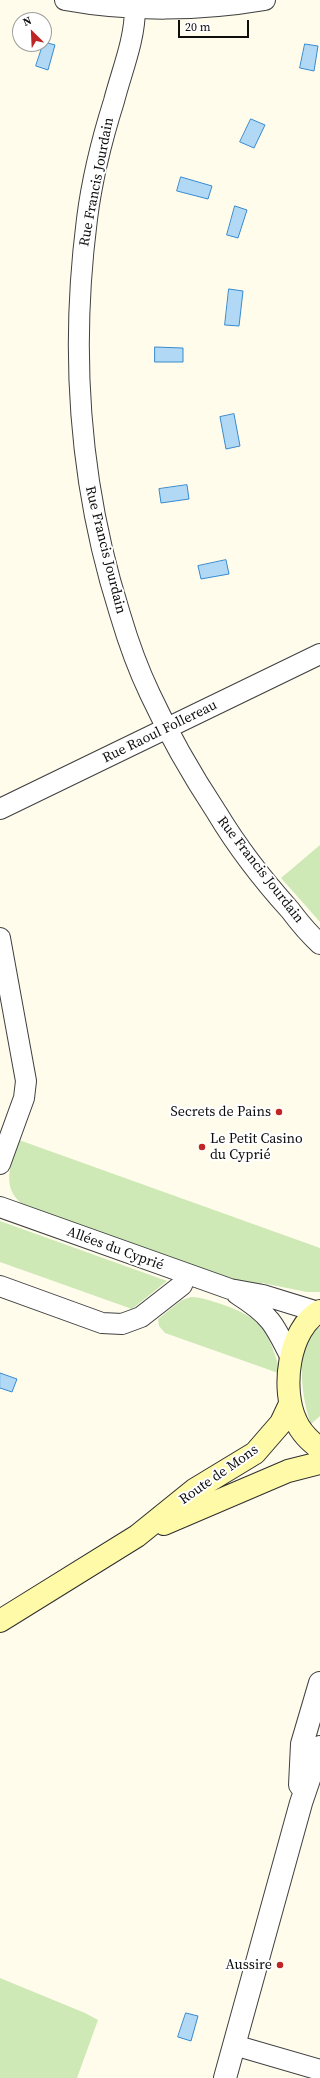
<!DOCTYPE html>
<html>
<head>
<meta charset="utf-8">
<style>
  body { margin:0 }
  #map { position:relative; width:320px; height:2078px; overflow:hidden; background:#fffcec; font-family:"Source Serif 4",serif }
  canvas { display:block }
  .north { position:absolute; left:12px; top:12px; width:40px; height:40px; box-sizing:border-box; background:#fff; border:1px solid #9e9e9e; border-radius:50%; rotate:336deg; font-size:11px; font-weight:700; line-height:16px; text-align:center; color:#0d0d0d }
  .north::after { content:''; display:block; margin:auto; width:14px; height:18px; background:#be2524; clip-path:polygon(50% 0,100% 100%,50% 72%,0 100%) }
  .scale { position:absolute; left:178px; top:20px; width:71px; height:18px; box-sizing:border-box; border:2px solid #0d0d0d; border-top:0; padding-left:5px; font-size:12px; line-height:14px; white-space:nowrap; color:#0d0d0d; -webkit-text-stroke:3px #fff; paint-order:stroke }
</style>
</head>
<body>
<div id="map">
<canvas width="320" height="2078"></canvas>
<div class="north">N</div>
<div class="scale">20 m</div>
</div>
<script>
const c = document.querySelector('canvas').getContext('2d');
c.lineJoin = 'round';
function fillPath(path, color) {
  c.fillStyle = color;
  c.fill(path, 'evenodd');
}
function trace(path, color, width, dash) {
  c.strokeStyle = color;
  c.lineWidth = width;
  c.lineCap = dash ? 'butt' : 'round';
  c.setLineDash(dash || []);
  c.stroke(path);
}
function write(font, color, halo, rows, align = 'center') {
  c.font = font + ' "Source Serif 4",serif';
  c.lineWidth = 4;
  c.setLineDash([]);
  c.textBaseline = 'middle';
  c.strokeStyle = halo;
  c.fillStyle = color;
  for (const [text, x, y, turn = 0] of rows) {
    c.save();
    c.translate(x, y);
    c.rotate((+turn || 0) * Math.PI / 180);
    c.textAlign = isNaN(turn) ? turn : align;
    if (halo) c.strokeText(text, 0, 0);
    c.fillText(text, 0, 0);
    c.restore();
  }
}
fillPath(new Path2D(`
  M320,845v77l-39,-44z
  M19,1140l301,108v44h-13l-45,-9 -2,5 -11,-3 -224,-79c-25,-17 -15,-41 -6,-66z
  M0,1221l167,60 -35,28 -132,-47z
  M191,1297c11,0 20,4 30,7 43,15 47,27 60,70l-116,-41 -6,-7 -1,-7 24,-19z
  M320,1327v89l-9,8c-9,-24 -18,-82 9,-97z
  M0,1978l85,35 13,7 -21,58h-77z`), '#cee9b6');
const water = new Path2D(`
  M44,42l11,3 -7,25 -12,-4z
  M305,44l13,2 -4,25 -14,-3z
  M251,119l14,6 -11,23 -14,-6z
  M181,177l31,9 -4,13 -31,-8z
  M235,206l12,4 -9,28 -11,-3z
  M229,289l14,2 -4,35 -14,-1z
  M155,347l28,1v14h-28z
  M234,414l6,32 -14,3 -6,-32z
  M187,485l2,14 -28,4 -2,-14z
  M226,560l3,14 -28,5 -3,-13z
  M0,1373l17,6 -5,13 -12,-4z
  M186,2013l12,3 -7,25 -13,-4z`);
fillPath(water, '#b1d9f6');
trace(water, '#378ace', 1);
const minor = new Path2D(`
  M65,0c65,12 136,11 200,0
  M135,8c0,32 -13,62 -21,93 -12,38 -22,78 -27,118 -17,133 -8,266 33,395 8,27 18,55 30,80 19,41 42,81 67,119 21,35 46,67 73,97 9,12 19,24 30,34
  M0,809l320,-155
  M0,938l26,143 -2,17 -24,66
  M0,1207l230,82 33,6 55,17
  M0,1286l102,37 20,1 19,-7 41,-32 4,-11
  M237,1294c33,21 37,29 54,64
  M234,2045l86,25`);
const tertiary = new Path2D(`
  M300,1785l2,-41 18,-61
  M225,2078l76,-275 19,-56`);
const secondary = new Path2D(`
  M320,1311c-32,18 -39,79 -24,110 5,12 14,20 24,28
  M164,1524l124,-53 32,-8
  M0,1621l137,-85 57,-46 61,-37 26,-30 9,-19`);
trace(minor, '#404040', 22);
trace(tertiary, '#404040', 24);
trace(secondary, '#2f2f2f', 24);
trace(minor, '#fff', 20);
trace(tertiary, '#fff', 22);
trace(secondary, '#fffaa7', 22);
for (const [x, y, r, color] of [
  [279,1112,4,"#be2524"],
  [202,1147,4,"#be2524"],
  [280,1965,4,"#be2524"]
]) {
  const dot = new Path2D();
  dot.arc(x, y, r, 0, 2 * Math.PI);
  c.fillStyle = color;
  c.fill(dot);
  trace(dot, '#fff', 1.5);
}
write('14px', '#0d0d0d', '#fff', [
  ["Rue Francis Jourdain",97,182,-79],
  ["Rue Francis Jourdain",105,550,76],
  ["Rue Raoul Follereau",160,732,-26],
  ["Rue Francis Jourdain",260,870,52],
  ["Allées du Cyprié",115,1249,20],
  ["Route de Mons",219,1475,-35]
]);
write('14px', '#0d0d0d', '#fff', [
  ["Secrets de Pains",271,1112],
  ["Le Petit Casino",210,1139,"left"],
  ["du Cyprié",210,1155,"left"],
  ["Aussire",272,1965]
], 'right');
</script>
</body>
</html>
